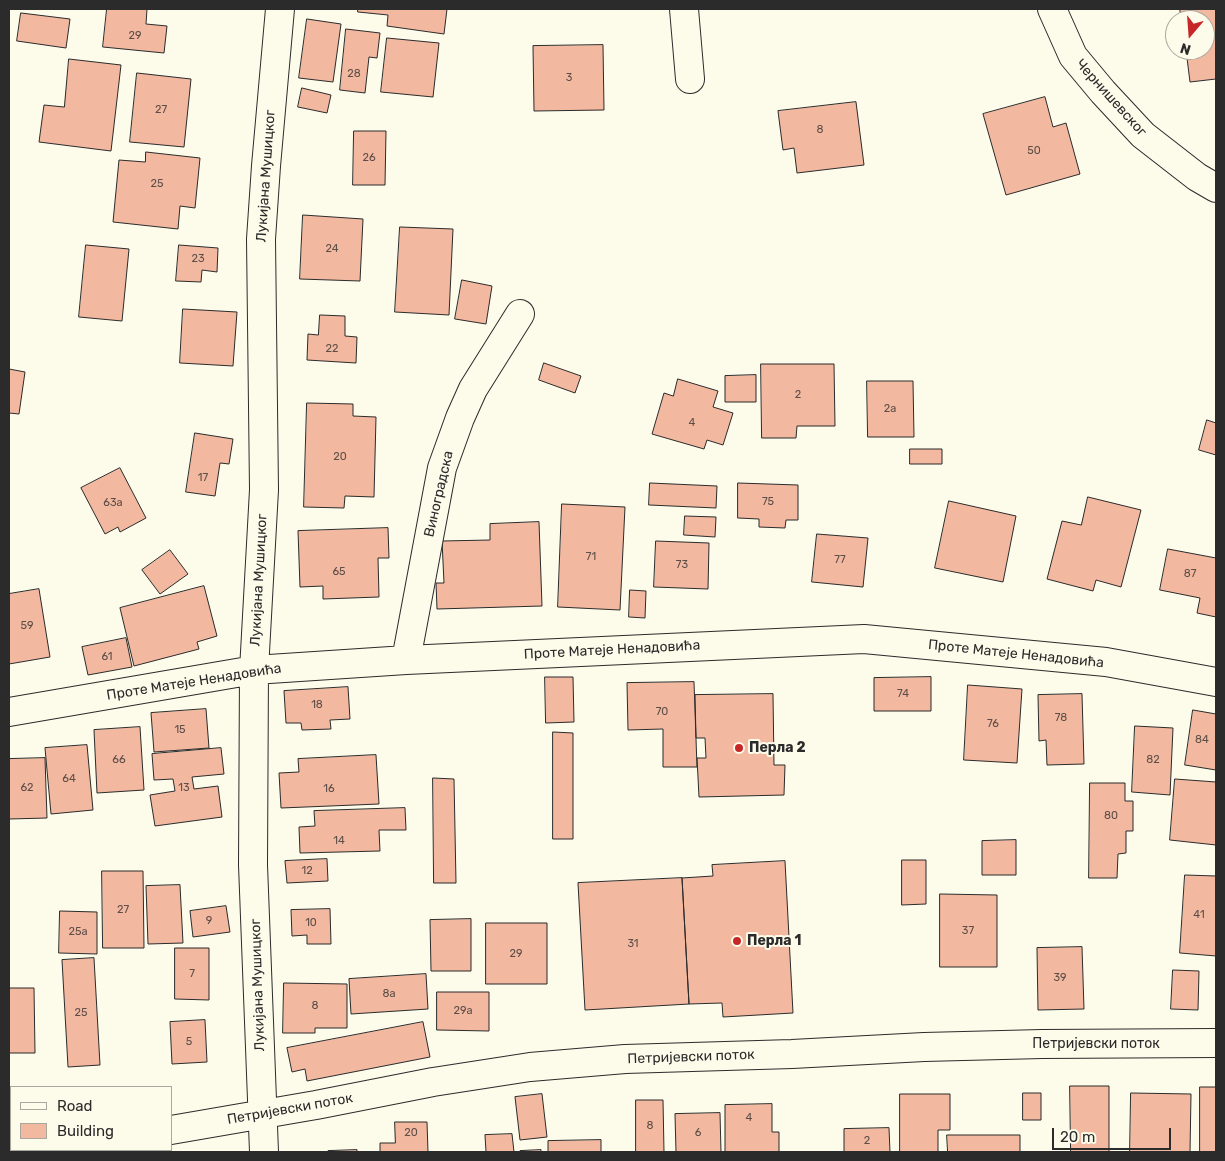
<!DOCTYPE html>
<html>
<head>
<meta charset="utf-8">
<style>
  body { margin:0 }
  #map { position:relative; width:1225px; height:1161px; overflow:hidden; background:#fdfbea; font-family:Rubik,sans-serif }
  canvas { display:block }
  .frame { position:absolute; inset:0; border:10px solid #2b2b2b; pointer-events:none }
  .legend { position:absolute; left:10px; top:1086px; width:162px; height:65px; box-sizing:border-box; background:#fdfbea; border:1px solid #a9a89e; margin:0; padding:6px 9px; list-style:none; font-size:15px; color:#2b2b2b }
  .legend li { display:flex; align-items:center; gap:10px; height:25px }
  .legend b { width:25px; border:1px solid #a9a89e }
  .north { position:absolute; left:1165px; top:10px; width:50px; height:50px; box-sizing:border-box; background:#fdfbea; border:1px solid #a9a89e; border-radius:50%; rotate:198deg; font-size:14px; font-weight:700; line-height:20px; text-align:center; color:#2b2b2b }
  .north::after { content:''; display:block; margin:auto; width:18px; height:22px; background:#c62828; clip-path:polygon(50% 0,100% 100%,50% 72%,0 100%) }
  .scale { position:absolute; left:1052px; top:1128px; width:119px; height:22px; box-sizing:border-box; border:2px solid #2b2b2b; border-top:0; padding-left:6px; font-size:15px; line-height:18px; white-space:nowrap; color:#2b2b2b; -webkit-text-stroke:4px #fdfbea; paint-order:stroke }
</style>
</head>
<body>
<div id="map">
<canvas width="1225" height="1161"></canvas>
<div class="frame"></div>
<ul class="legend">
<li><b style="height:6px;background:#fdfbea"></b>Road</li>
<li><b style="height:14px;background:#f2b8a0"></b>Building</li>
</ul>
<div class="north">N</div>
<div class="scale">20 m</div>
</div>
<script>
const c = document.querySelector('canvas').getContext('2d');
c.lineJoin = 'round';
function fillPath(path, color) {
  c.fillStyle = color;
  c.fill(path, 'evenodd');
}
function trace(path, color, width, dash) {
  c.strokeStyle = color;
  c.lineWidth = width;
  c.lineCap = dash ? 'butt' : 'round';
  c.setLineDash(dash || []);
  c.stroke(path);
}
function write(font, color, halo, rows, align = 'center') {
  c.font = font + ' Rubik,sans-serif';
  c.lineWidth = 4;
  c.setLineDash([]);
  c.textBaseline = 'middle';
  c.strokeStyle = halo;
  c.fillStyle = color;
  for (const [text, x, y, turn = 0] of rows) {
    c.save();
    c.translate(x, y);
    c.rotate((+turn || 0) * Math.PI / 180);
    c.textAlign = isNaN(turn) ? turn : align;
    if (halo) c.strokeText(text, 0, 0);
    c.fillText(text, 0, 0);
    c.restore();
  }
}
const building = new Path2D(`
  M107,9h40l-1,15 21,2 -3,27 -61,-6z
  M358,9h89l-3,25 -57,-8 1,-11 -30,-3z
  M1180,9h36v70l-26,3 -4,-32h19v-30h-23z
  M21,13l49,6 -4,29 -49,-7z
  M307,19l34,5 -8,58 -34,-4z
  M346,29l34,4 -3,25 -8,-1 -4,36 -25,-3z
  M387,38l52,5 -6,54 -52,-5z
  M603,45l1,65 -70,1 -1,-65z
  M69,59l52,6 -10,86 -72,-9 5,-37 20,2z
  M137,73l54,6 -7,68 -54,-5z
  M302,88l29,7 -4,18 -29,-6z
  M1045,97l8,30 13,-4 14,51 -74,21 -23,-81z
  M856,102l8,63 -67,8 -3,-25 -11,2 -5,-39z
  M354,131h32l-1,54h-32z
  M146,152l54,6 -5,50 -15,-2 -2,23 -65,-7 6,-62 26,2z
  M303,215l60,4 -3,62 -60,-2z
  M400,227l53,2 -4,86 -54,-3z
  M86,245l43,4 -7,72 -43,-4z
  M179,245l39,3 -1,24 -15,-2 -1,12 -25,-1z
  M462,280l30,6 -6,38 -31,-5z
  M183,309l54,3 -4,54 -53,-3z
  M320,315l25,1v20l12,1 -1,26 -49,-3 1,-26 10,1z
  M544,363l37,13 -6,17 -36,-13z
  M761,364h73l1,62h-38l-1,12h-34z
  M9,369l16,3 -6,42 -10,-1z
  M756,375v27h-31v-26z
  M678,379l40,12 -5,16 20,6 -10,32 -16,-5 -3,9 -52,-15 12,-41 9,3z
  M867,381h46l1,56h-46z
  M307,403l46,1v12l23,1 -2,80 -29,-1 -1,12 -40,-1z
  M1207,420l9,3v32l-17,-5z
  M195,433l38,6 -4,25 -9,-1 -5,33 -29,-4z
  M910,449h32v15h-32z
  M120,468l26,50 -26,14 -2,-5 -13,7 -24,-46z
  M650,483l67,3 -1,22 -67,-3z
  M738,483l60,2v35h-12l-1,8 -26,-1v-8l-21,-1z
  M1088,497l53,13 -20,77 -25,-7 -3,11 -46,-12 15,-58 19,4z
  M949,501l67,15 -13,66 -68,-14z
  M562,504l63,3 -5,103 -62,-3z
  M685,516l31,1 -1,20 -31,-2z
  M539,522l3,84 -105,3 -1,-26h8l-2,-42 48,-1v-16z
  M388,528l1,30h-11l1,39 -56,2v-13l-23,1 -2,-56z
  M817,534l51,4 -5,49 -51,-5z
  M656,541l53,2 -1,46 -54,-2z
  M1168,549l48,9v59l-19,-4 3,-15 -40,-8z
  M170,550l18,24 -28,20 -18,-24z
  M204,586l13,50 -20,6 2,7 -65,17 -14,-58z
  M39,589l11,68 -41,7v-70z
  M630,590l16,1 -1,27 -16,-1z
  M126,638l6,29 -44,8 -6,-28z
  M545,677h28l1,45 -28,1z
  M931,677v34h-57v-33z
  M694,682l3,85h-34v-38l-35,1 -1,-47z
  M968,685l54,4 -5,74 -53,-3z
  M348,687l2,32 -20,1 1,9 -29,1 -1,-7h-15l-2,-32z
  M773,694l1,71h11l-1,30 -85,2 -2,-39h9l-1,-20h-9l-1,-43z
  M1082,694l2,70 -37,1 -1,-25 -7,1 -1,-46z
  M206,709l3,39 -55,4 -3,-39z
  M1193,710l23,4v56l-31,-5z
  M1135,726l38,2 -3,67 -38,-3z
  M140,727l4,63 -47,3 -3,-63z
  M553,732l20,1v106h-20z
  M87,745l6,65 -42,4 -6,-66z
  M221,748l3,26 -32,3 2,12 24,-3 4,31 -67,9 -5,-31 25,-4 -2,-12 -19,1 -2,-26z
  M376,755l3,49 -98,4 -2,-35 20,-1 -1,-13z
  M45,758l2,60 -38,1v-60z
  M433,778l21,1 2,104h-22z
  M1175,779l41,3v63l-46,-5z
  M1090,783h35v18h8v30h-7v22l-8,1 -1,24h-28z
  M405,808l1,22h-27l1,21 -80,2 -1,-26 16,-1 -1,-15z
  M1016,840v35h-34v-34z
  M327,859l1,22 -41,2 -2,-22z
  M902,860h24v44l-24,1z
  M785,861l8,152 -70,4 -1,-14 -33,1 -7,-126 31,-2 -1,-11z
  M102,871h41l1,77h-41z
  M1185,875l31,1v80l-36,-3z
  M682,878l7,126 -104,6 -7,-127z
  M180,885l3,58 -35,1 -2,-58z
  M940,894l57,1v72h-57z
  M226,906l4,26 -37,5 -3,-26z
  M330,909l1,35h-24v-9l-15,1 -1,-26z
  M60,911l37,1v42l-38,-1z
  M471,919v52h-40l-1,-51z
  M486,923h61v61h-61z
  M1082,947l2,62 -46,1 -1,-62z
  M175,948h34v52l-34,-1z
  M94,958l6,107 -32,2 -6,-107z
  M1173,970l26,1 -1,39 -27,-1z
  M426,974l2,35 -77,5 -2,-35z
  M284,983l63,1v44h-32v5h-32z
  M9,988h25l1,65h-26z
  M437,992h52v39l-52,-1z
  M205,1020l2,42 -35,2 -2,-42z
  M423,1022l7,35 -123,24 -2,-12 -13,3 -5,-24z
  M1070,1086h39v66h-38z
  M1200,1087h16v65h-16z
  M1023,1093h18v27h-18z
  M1131,1093l60,1 -1,58h-60z
  M542,1094l5,43 -27,3 -5,-43z
  M900,1094h50v36h-12v22h-38z
  M636,1100h27l1,52h-28z
  M772,1104v28h7v20h-54v-47z
  M720,1113l1,39h-45l-1,-38z
  M395,1122h32l1,30h-48v-9h15z
  M889,1128l1,24h-46v-23z
  M512,1134l2,18h-28l-1,-17z
  M947,1135h73v17h-72z
  M601,1140v12h-53v-11z
  M357,1150v2h-29v-1z
  M541,1150v2h-21v-1z`);
fillPath(building, '#f2b8a0');
trace(building, '#2b2b2b', 1);
const minor = new Path2D(`
  M684,9l6,70
  M1052,9l21,47 30,36 40,43 54,42 19,11
  M406,660l36,-192 18,-50 13,-29 47,-75
  M9,712l245,-42 152,-10 458,-21 242,23 110,20
  M171,1130l145,-25 117,-23 97,-15 95,-8 167,-5 132,-7 118,-3 174,-1
  M9,1148l2,-1
  M264,1152l-11,-287 1,-195 10,-180 -3,-251 5,-73 14,-157`);
trace(minor, '#2b2b2b', 30);
trace(minor, '#fdfbea', 28);
for (const [x, y, r, color] of [
  [739,748,5,"#c62828"],
  [737,941,5,"#c62828"]
]) {
  const dot = new Path2D();
  dot.arc(x, y, r, 0, 2 * Math.PI);
  c.fillStyle = color;
  c.fill(dot);
  trace(dot, '#fdfbea', 2);
}
write('11px', '#5d4e48', null, [
  ["29",135,36],
  ["28",354,74],
  ["3",569,78],
  ["27",161,110],
  ["8",820,130],
  ["50",1034,151],
  ["26",369,158],
  ["25",157,184],
  ["24",332,249],
  ["23",198,259],
  ["22",332,349],
  ["2",798,395],
  ["2a",890,409],
  ["4",692,423],
  ["20",340,457],
  ["17",203,478],
  ["75",768,502],
  ["63a",113,503],
  ["71",591,557],
  ["77",840,560],
  ["73",682,565],
  ["65",339,572],
  ["87",1190,574],
  ["59",27,626],
  ["61",107,657],
  ["74",903,694],
  ["18",317,705],
  ["70",662,712],
  ["78",1061,718],
  ["76",993,724],
  ["15",180,730],
  ["84",1202,740],
  ["66",119,760],
  ["82",1153,760],
  ["64",69,779],
  ["62",27,788],
  ["13",184,788],
  ["16",329,789],
  ["80",1111,816],
  ["14",339,841],
  ["12",307,871],
  ["27",123,910],
  ["41",1199,915],
  ["9",209,921],
  ["10",311,923],
  ["37",968,931],
  ["25a",78,932],
  ["31",633,944],
  ["29",516,954],
  ["7",192,974],
  ["39",1060,978],
  ["8a",389,994],
  ["8",315,1006],
  ["29a",463,1011],
  ["25",81,1013],
  ["5",189,1042],
  ["4",749,1118],
  ["8",650,1126],
  ["20",411,1133],
  ["6",698,1133],
  ["2",867,1141]
]);
write('14px', '#2b2b2b', '#fdfbea', [
  ["Чернишевског",1111,98,48],
  ["Лукијана Мушицког",266,176,-86],
  ["Виноградска",439,494,-77],
  ["Лукијана Мушицког",259,580,-87],
  ["Проте Матеје Ненадовића",612,650,-3],
  ["Проте Матеје Ненадовића",1016,654,6],
  ["Проте Матеје Ненадовића",194,682,-9],
  ["Лукијана Мушицког",258,985,-92],
  ["Петријевски поток",1096,1044],
  ["Петријевски поток",691,1057,-2],
  ["Петријевски поток",290,1109,-10]
]);
write('bold 14px', '#2b2b2b', '#fdfbea', [
  ["Перла 2",749,748],
  ["Перла 1",747,941]
], 'left');
</script>
</body>
</html>
